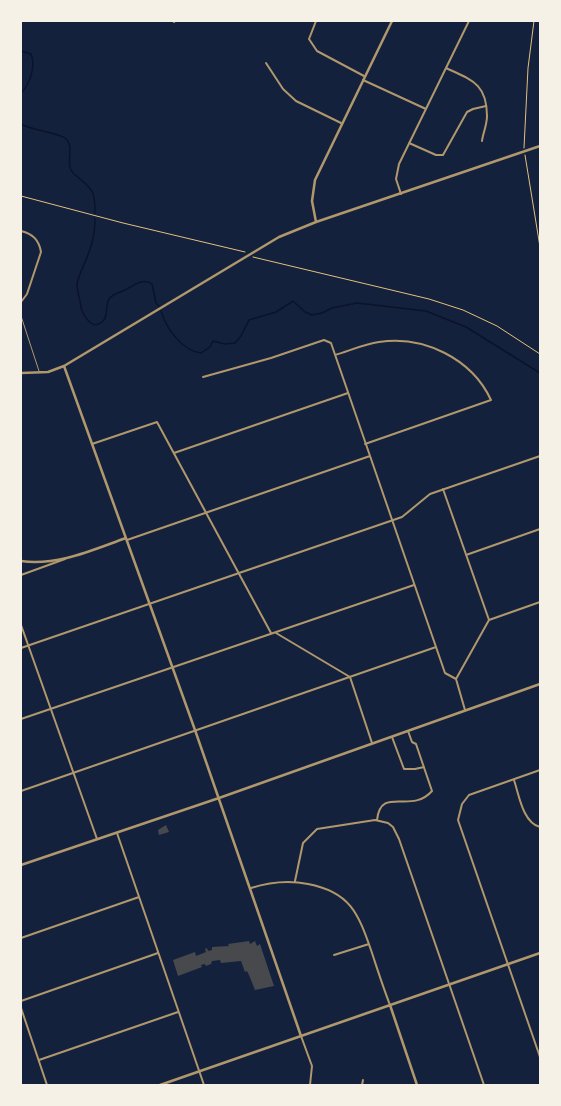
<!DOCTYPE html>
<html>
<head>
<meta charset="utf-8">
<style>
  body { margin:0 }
  #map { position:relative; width:561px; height:1106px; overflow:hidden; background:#14213d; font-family:"Fira Sans",sans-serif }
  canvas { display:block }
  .frame { position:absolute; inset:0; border:22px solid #f6f1e7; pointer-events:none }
</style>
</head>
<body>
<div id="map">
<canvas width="561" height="1106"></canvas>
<div class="frame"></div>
</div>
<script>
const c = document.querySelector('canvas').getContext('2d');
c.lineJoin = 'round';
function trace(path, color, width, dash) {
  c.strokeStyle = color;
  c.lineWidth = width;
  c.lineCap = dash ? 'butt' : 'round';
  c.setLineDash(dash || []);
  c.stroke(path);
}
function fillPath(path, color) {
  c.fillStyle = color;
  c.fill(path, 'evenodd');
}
trace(new Path2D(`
  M21,51l10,3c5,12 -1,30 -10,39
  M21,124c12,7 36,8 44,14 10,8 1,23 6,32 2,4 6,6 9,9 14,11 15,15 15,34
  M95,219c0,10 -2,23 -6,33 -3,10 -10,21 -12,32 0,7 2,11 3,18 1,9 10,30 22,20 7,-5 3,-17 7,-23 4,-6 10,-6 16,-9 8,-4 18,-13 27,-6l4,19 3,3
  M161,311c5,17 21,40 40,42l9,-6 3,-6 12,3 10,-1 6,-7 8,-16 27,-8 17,-11 12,11 7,3 10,-2 10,-5 25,-5 69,8 40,16 74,46`), '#0b132b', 1.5);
fillPath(new Path2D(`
  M166,825l3,7 -10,3 -1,-5z
  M249,941l1,3 5,-3 2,5 3,-2 14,42 -19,4 -6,-15 -2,-4 -2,1 -4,-11 -20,2 -1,-3 -8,1 -1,3 -5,2 -1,-2 -4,1 1,2 -24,9 -5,-16 22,-8 1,4 10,-4 -1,-3 2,-1 1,3 4,-1v-3l17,-1 -1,-2z`), '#48494c');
trace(new Path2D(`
  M524,148l4,-80 6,-47
  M525,155l15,92
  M21,196l102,27 122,29
  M253,257l176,42 34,11 34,16 43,28`), '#e5c07b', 1);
trace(new Path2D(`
  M21,316l18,55`), '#b1986c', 1);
trace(new Path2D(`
  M316,21l-7,18 8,12 47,25
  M174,22l1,-1
  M266,63l17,26 13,12 45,22
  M446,68c26,12 41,16 41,48 0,9 -4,17 -5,25
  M363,80l63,29
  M409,143l27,12h7l24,-43 6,-3 13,-3
  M401,194l-5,-15 3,-15 70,-143
  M21,231c12,3 18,9 20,21l-14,42 -6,8
  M335,355c14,-4 29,-11 44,-13 45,-7 93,17 112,58l-126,44
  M203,377l68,-19 53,-18 7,3 114,330 11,6
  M92,444l65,-22 114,211
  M174,453l174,-60
  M443,489l46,131
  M127,540l243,-84
  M466,555l74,-26
  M21,575l44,-16
  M21,625l76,214
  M276,633l74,44 22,66
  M21,648l381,-131 28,-23 110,-38
  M465,710l-9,-31 33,-59 51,-18
  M21,719l393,-134
  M392,737l12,32h11l9,-2
  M540,770l-71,25 -7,9 -4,16 82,237
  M514,780c5,15 9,43 26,47
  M21,791l415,-144
  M377,820c4,-35 34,-5 55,-29l-16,-47 -4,-2 -4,-11
  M117,833l87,252
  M295,881l8,-38 14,-14 58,-9 13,3 5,4 6,12 85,246
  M251,888c19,-6 37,-8 57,-4 42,8 50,29 63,66 6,18 12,37 19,55
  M21,938l118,-41
  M334,955l35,-11
  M21,1001l137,-48
  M21,1008l26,77
  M301,1036l11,30 -2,19
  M39,1060l139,-48
  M362,1085l1,-5`), '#b1986c', 2);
trace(new Path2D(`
  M316,222l-4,-21 3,-21 77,-159
  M64,366l131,364 106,306
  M21,373l27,-1 16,-6 215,-129 37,-15 224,-76
  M21,561c37,5 71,-11 105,-23
  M21,865l198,-67 321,-114
  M390,1005l27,80
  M160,1085l380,-132`), '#b1986c', 2.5);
</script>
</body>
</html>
